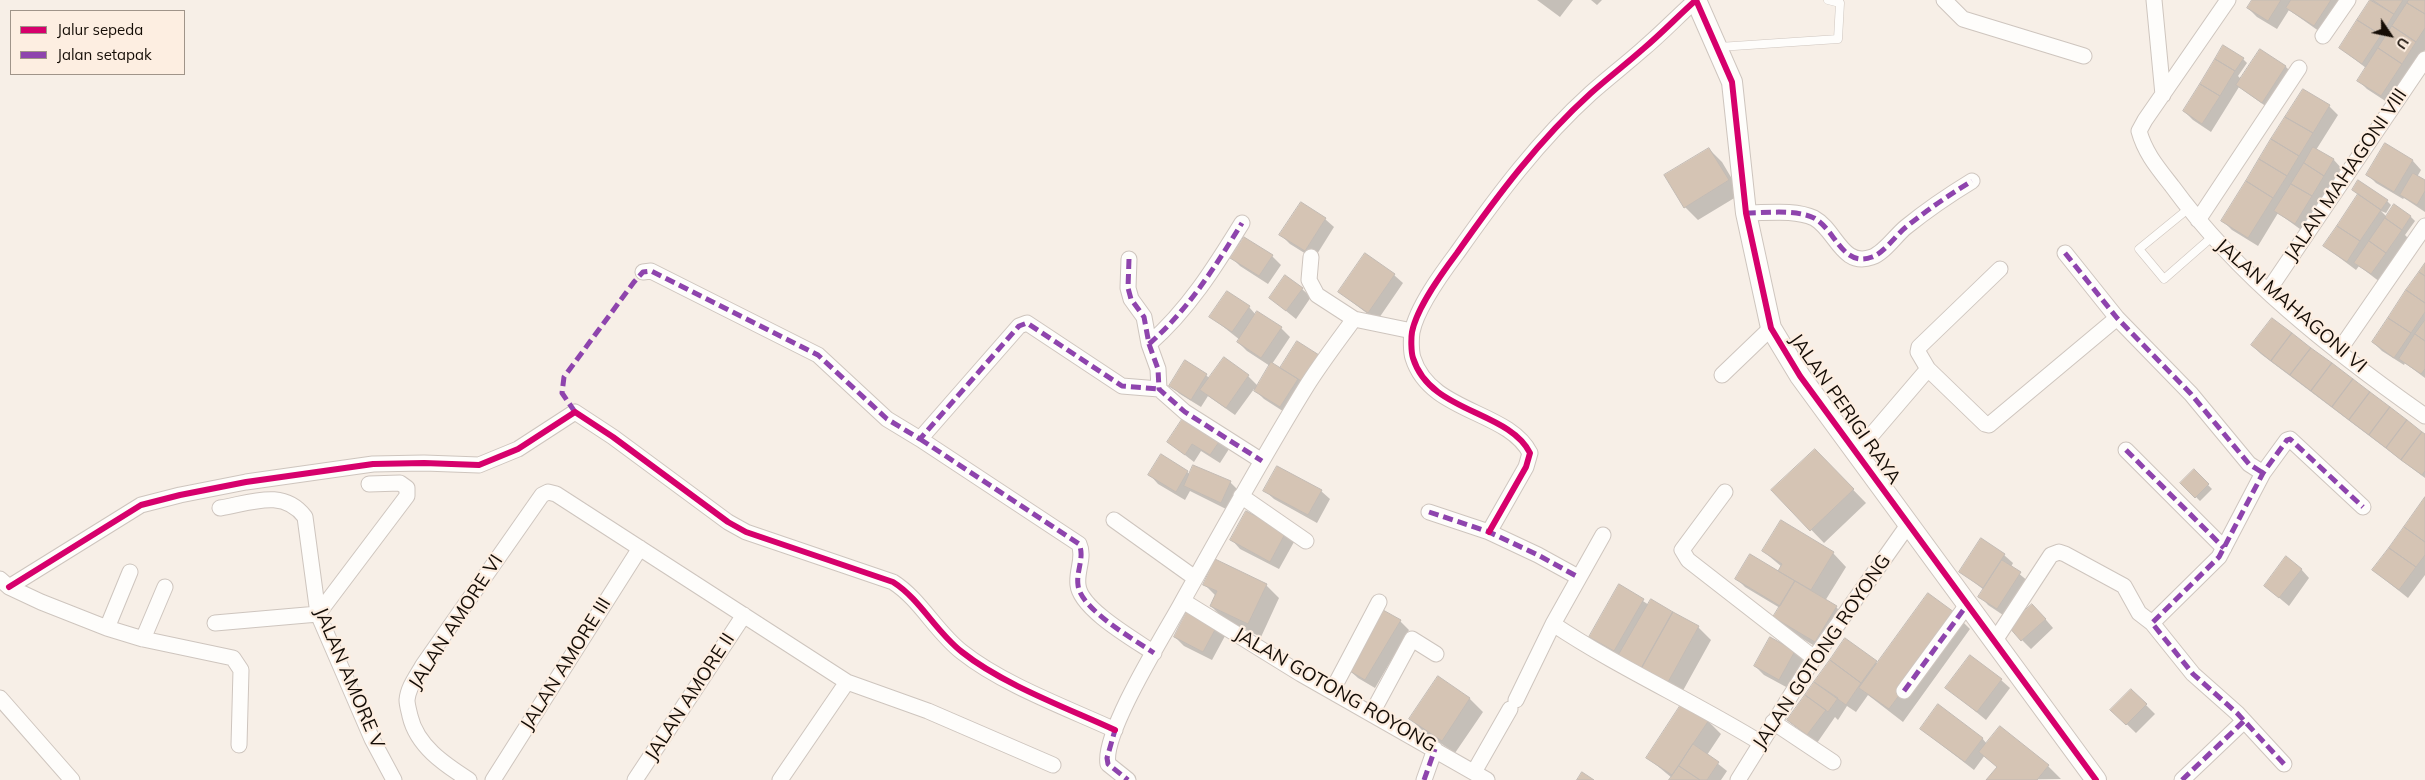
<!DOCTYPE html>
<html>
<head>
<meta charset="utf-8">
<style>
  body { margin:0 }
  #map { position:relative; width:2425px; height:780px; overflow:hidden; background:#f7efe7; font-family:Mulish,sans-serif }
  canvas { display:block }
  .legend { position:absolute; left:10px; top:10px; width:175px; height:65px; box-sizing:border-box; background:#fdeee1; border:1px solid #a09489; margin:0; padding:6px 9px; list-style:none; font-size:15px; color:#150d06 }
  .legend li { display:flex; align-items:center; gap:10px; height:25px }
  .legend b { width:25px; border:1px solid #a09489 }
  .north { position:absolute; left:2365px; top:10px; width:50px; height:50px; -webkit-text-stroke:4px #fdeee1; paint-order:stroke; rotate:124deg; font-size:14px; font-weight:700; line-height:20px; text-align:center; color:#150d06 }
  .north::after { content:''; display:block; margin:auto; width:18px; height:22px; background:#150d06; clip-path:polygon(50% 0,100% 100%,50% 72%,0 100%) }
</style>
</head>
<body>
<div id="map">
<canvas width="2425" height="780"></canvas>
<ul class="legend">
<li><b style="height:6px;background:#d6006c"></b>Jalur sepeda</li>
<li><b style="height:6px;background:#8e44ad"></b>Jalan setapak</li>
</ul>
<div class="north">U</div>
</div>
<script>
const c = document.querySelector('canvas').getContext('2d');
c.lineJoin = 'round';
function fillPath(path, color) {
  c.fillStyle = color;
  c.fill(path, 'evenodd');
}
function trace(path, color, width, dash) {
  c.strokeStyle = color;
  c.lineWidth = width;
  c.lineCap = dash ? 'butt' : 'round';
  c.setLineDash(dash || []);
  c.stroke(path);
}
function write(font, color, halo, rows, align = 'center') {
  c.font = font + ' Mulish,sans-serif';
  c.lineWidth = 4.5;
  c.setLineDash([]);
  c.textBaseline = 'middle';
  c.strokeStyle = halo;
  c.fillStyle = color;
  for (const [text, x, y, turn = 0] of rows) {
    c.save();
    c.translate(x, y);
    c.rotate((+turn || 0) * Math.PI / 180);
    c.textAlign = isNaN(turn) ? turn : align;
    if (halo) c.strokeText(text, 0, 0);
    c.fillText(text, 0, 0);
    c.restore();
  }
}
fillPath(new Path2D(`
  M1537,0h36l-13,17z
  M1591,0h11l-5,5z
  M2253,0h92l-22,34 -34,-24 -12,19 -20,-12 -9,-9z
  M2371,0h54v50l-35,54 -23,-15 -9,-9 8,-12 -26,-20z
  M2260,50l26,17 8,8 -23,35 -32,-23 -28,45 -18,-12 -9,-9 59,-52 4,4 -9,13 3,3z
  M2329,106l9,9 -22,35 18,10 8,9 -38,63 -26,-19 -20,33 -26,-16 -9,-9z
  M2386,145l27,16 8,9 -4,7 8,5v30l-21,-14 -1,1 -27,-16 -8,-8z
  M1709,149l13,13 19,32 -43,26 -13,-13z
  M2353,190l34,11 4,4 -5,8 -5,-2 6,6h24l4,4 -10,14 5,5 -30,42 -21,-16 -3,4 -32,-24 35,-51z
  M1325,219l9,8 -20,32 -24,-15 -9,-9z
  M1272,256l9,9 -13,19 -28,-18 -8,-8z
  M2425,264v114l-20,-15 -1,2 -22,-14 -9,-9z
  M1394,275l9,8 -26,38 -38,-29z
  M1302,289l9,8 -15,22 -26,-21z
  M1249,307l7,8 2,-2 23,15 9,9 -18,27 8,6 39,-14 -30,59 -25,-16 -10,-10 -19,26 -27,-19 -7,11 -21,-13 -9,-8 35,-11 4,4 38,-3 10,10 12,-20 -23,-15 -9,-9 2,-2 -29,-23z
  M2252,345l173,90v43l-164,-124z
  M1185,417l44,32 -9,14 -19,-12 -7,11 -26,-20z
  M1161,456l29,18 40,8 9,9 -9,20 -40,-20 -5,9 -27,-16 -8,-9z
  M1828,464l38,39 -42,40 -51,-53z
  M2194,471l18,18 -12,12 -18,-18z
  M1265,491h56l9,8 -13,24 -43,-24z
  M2425,499v76l-17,23 -35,-28z
  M1285,533l9,9 -15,27 -39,-20 -8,-9z
  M1763,551l70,2 13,14 -21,34 11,6 13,13 -21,34 -40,-24 -14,-13 6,-9 -35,-21 -8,-8 42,-7 3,-5z
  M2004,555l9,8 -2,4 18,15 -23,35 -18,-12 -8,-9 4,-6 -23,-18z
  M2301,569l8,9 -20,28 -24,-20z
  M1204,584l62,1 13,13 -18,39 -37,-18 -13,-13 5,-10z
  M1620,586l29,19 49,22 13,13 -31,56 -81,-50 -8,-9z
  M2041,614l12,14 -22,21 -9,-9z
  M1957,616l13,13 -67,93 -35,-27 -12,17 -9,-6 -9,14 -3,-3 -18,26 -29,-23 58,-80 32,24z
  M1400,621l9,9 -34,58 -17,-10 -9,-8z
  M1216,627l9,9 -13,24 -28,-14 -9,-9z
  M1795,652l8,8 -15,28 -24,-13 -9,-9z
  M2001,680l9,8 -24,32 -39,-32z
  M2131,690l24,24 -19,19 -24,-23z
  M1469,698l14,14 -28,41 -31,-21 -13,-13z
  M1708,721l13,13 -14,21 20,16 -6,9h-50l1,-2 -24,-20z
  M1921,729l61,9 5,6 61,22 13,13 -73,1 10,-12 -13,-13 -11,15z`), '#0003');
const building = new Path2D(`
  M2252,0h29l-13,21 -21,-13z
  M2291,0h40l-17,26 -28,-18z
  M2370,0l24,14 -13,21 -24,-15z
  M2373,0h30l-9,14z
  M2409,0h16v14l-18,-11z
  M2407,3l18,11v14l-9,14 -24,-16z
  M2357,20l24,15 -19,29 -23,-16z
  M2392,26l24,16 -14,22 -24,-16z
  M2223,45l21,13 -9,13 -20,-12z
  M2378,48l24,16 -21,32 -24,-15z
  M2260,49l26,17 -24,37 -26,-18z
  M2215,59l20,12 -15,25 -20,-12z
  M2200,84l20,12 -18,28 -19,-13z
  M2303,89l27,16 -17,28 -28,-16z
  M2285,117l28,16 -14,23 -28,-17z
  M2271,139l28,17 -12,20 -28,-17z
  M2385,143l28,17 -19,32 -28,-17z
  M2313,147l21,12 -10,17 -20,-13z
  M1709,148l20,32 -45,28 -20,-33z
  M2259,159l28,17 -14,22 -27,-17z
  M2304,163l20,13 -12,20 -21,-12z
  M2413,173l12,7v11l-8,14 -17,-10z
  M2358,180l30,20 -7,10 -29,-20z
  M2246,181l27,17 -25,40 -27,-17z
  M2291,184l21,12 -17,28 -21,-13z
  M2358,194l23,16 -21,31 -23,-15z
  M1301,202l25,16 -21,33 -26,-16z
  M2394,204l17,12 -9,14 -17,-12z
  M2385,218l17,12 -16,23 -17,-12z
  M2337,226l23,15 -13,21 -24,-16z
  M1244,237l29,18 -14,21 -29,-18z
  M2369,241l17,12 -15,21 -17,-11z
  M1365,253l30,21 -27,39 -30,-21z
  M2425,263v13l-6,-4z
  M2419,272l6,4v27l-19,-13z
  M1285,275l18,13 -17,23 -17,-13z
  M2406,290l19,13v9l-14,21 -23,-15z
  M1227,291l23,15 -18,26 -23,-15z
  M1257,311l25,16 -21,31 -24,-16z
  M2272,318l20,15 -21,28 -20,-16z
  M2388,318l23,15 -17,25 -22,-16z
  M2425,320v21l-10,-7z
  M2292,333l19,15 -21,27 -19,-14z
  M2415,334l10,7v28l-4,5 -22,-15z
  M1297,341l22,14 -16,27 -23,-14z
  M2311,348l21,15 -21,28 -21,-16z
  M1224,357l25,18 -23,33 -26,-18z
  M1185,360l22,14 -16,26 -22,-14z
  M1271,362l27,17 -18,28 -26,-16z
  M2332,363l21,16 -21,28 -21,-16z
  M2353,379l17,13 -21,28 -17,-13z
  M2370,392l20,15 -21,28 -20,-15z
  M2390,407l17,13 -21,28 -17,-13z
  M1185,415l36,24 -11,16 -18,-11 -7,11 -18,-13z
  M2407,420l15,12 -21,28 -15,-12z
  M2422,432l3,2v37l-3,4 -21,-15z
  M1815,449l39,40 -44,42 -39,-41z
  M1161,454l27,17 -12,21 -28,-17z
  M1193,465l38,16 -10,22 -37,-17z
  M1277,466l45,24 -14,25 -45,-24z
  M2194,469l15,15 -14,14 -15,-15z
  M2425,497v45l-21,-15z
  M1246,511l40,21 -16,30 -40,-22z
  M1781,520l53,32 -23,38 -33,-19 4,-7 -20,-13z
  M2404,527l21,15v13l-9,12 -27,-19z
  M1981,538l24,16 -22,34 -24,-16z
  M2389,548l27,19 -17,23 -27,-20z
  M1750,554l45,27 -15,25 -45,-27z
  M2286,556l16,13 -23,29 -15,-12z
  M1215,559l52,25 -19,40 -38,-18 7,-15 -14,-6z
  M2002,560l19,12 -24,37 -19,-12z
  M1795,581l42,25 -22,36 -42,-25z
  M1619,584l25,15 -30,52 -25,-14z
  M1928,593l30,22 -69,94 -30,-21z
  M1651,599l22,13 -32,57 -23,-13z
  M2032,604l14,15 -25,22 -13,-15z
  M1383,610l18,10 -36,60 -17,-10z
  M1187,611l30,15 -14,26 -29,-15z
  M1673,612l26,14 -32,58 -26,-15z
  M1770,637l25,14 -16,29 -25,-14z
  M1845,638l32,23 -16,22 -31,-23z
  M1970,655l32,24 -25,33 -32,-24z
  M1830,660l31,23 -15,22 -32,-23z
  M1438,676l32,22 -28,43 -33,-22z
  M1814,682l24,16 -10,14 -23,-17z
  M2131,689l16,15 -21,21 -16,-15z
  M1805,695l21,15 -19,25 -20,-15z
  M1682,703l27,17 -37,55 -26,-17z
  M1938,704l45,34 -18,24 -45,-33z
  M2000,726l49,39 -12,15h-51l11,-13 -18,-15z
  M1693,744l26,18 -12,18h-7l-21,-14z
  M1679,766l21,14h-31z
  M1582,772l12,8h-17z`);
fillPath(building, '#d5c4b4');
trace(building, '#c3bbb4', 1);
const service = new Path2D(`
  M1719,47l119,-8 2,-36 -12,-3
  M2188,209l-49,40 25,30 48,-42`);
const minor = new Path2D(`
  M1944,0l19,19 121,37
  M2154,0l9,95
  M2228,0l-83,120 -6,11c6,22 19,37 33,55 67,92 161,165 253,230
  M2323,36l25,-36
  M1746,213c21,0 49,-4 68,5 22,12 28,50 58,39 12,-4 24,-22 34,-30 21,-17 43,-32 66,-46
  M2198,220l101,-152
  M2065,253l52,65 74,76 58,70 14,9
  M1129,259l-1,29 3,11 13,18 5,27 9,25 1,20 26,23 77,49
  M2000,269l-81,78 -1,5 10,17 57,55 4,1 128,-107
  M643,272l8,-1 167,84 69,64 33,20 99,-113 8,-3 95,63 37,3
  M2268,291l157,-232
  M1354,319l58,12
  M1149,344c39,-34 66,-77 93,-121
  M2338,352l87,-126
  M1722,375l49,-47
  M920,439l159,105c6,13 -3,27 -1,41 2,24 57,55 76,68
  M2126,450l98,98
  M1857,452l71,-83
  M1725,492l-43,58 6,10 126,98
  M1241,496l65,45
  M220,508c31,-5 63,-20 85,9l13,97 54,125 22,41
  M1429,512l60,20 49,23 40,22
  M1114,520l81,58
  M1489,532l37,-65 4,-14c-22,-43 -100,-40 -117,-95 -2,-6 -2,-20 -1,-26 5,-25 30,-59 45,-79 40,-57 82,-113 134,-160 17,-15 35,-29 52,-44 18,-15 35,-33 53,-49
  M1603,535l-50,89c66,44 140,77 208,119
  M0,579l9,8 32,15 66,26 36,11 90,19 8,12 -2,75
  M9,587l132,-82 39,-10 66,-13 127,-18 51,-1 55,2 39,-16 57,-37 38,25 115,85 18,10 147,50c27,17 43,50 69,70 40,32 105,56 153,78
  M1183,601l118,73 186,106
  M215,623l103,-9 89,-118v-8l-7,-5 -31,1
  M2152,623l67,-66 44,-84 24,-33 3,-1 73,68
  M107,628l23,-56
  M143,639l22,-52
  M1994,642l57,-87 8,-3 6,2 59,32 15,27 13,10 41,51 44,39 47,51
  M1332,691l47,-89
  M1904,691l63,-86
  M0,698l72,82
  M1516,700l37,-76
  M1372,713l40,-74 24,15
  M1773,722l60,40
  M1474,772l36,-63
  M469,780c-25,-16 -52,-34 -59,-64 -1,-5 -3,-11 -3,-16 1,-13 10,-24 16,-35l119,-170 6,-3 8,2 291,188 81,29 125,54
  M493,780l147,-232
  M635,780l109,-165
  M780,780l67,-98
  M1128,780l-20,-16c-6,-31 56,-129 73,-160 41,-73 81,-146 125,-217 15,-24 32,-46 48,-68l-37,-24 -8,-15 2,-23
  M1424,780l11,-31
  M1738,780l76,-122 94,-133
  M2182,780l62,-59`);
const tertiary = new Path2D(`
  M1696,0l36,82 14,131 25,115 29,48 296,404`);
trace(service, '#cec5be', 9);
trace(minor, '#cec5be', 17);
trace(tertiary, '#cec5be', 22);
trace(service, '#fefdfb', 8);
trace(minor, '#fefdfb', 15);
trace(tertiary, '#fefdfb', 20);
trace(new Path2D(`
  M1746,213c21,0 49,-4 68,5 22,12 28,50 58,39 12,-4 24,-22 34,-30 21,-17 43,-32 66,-46
  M2065,253l52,65 74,76 58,70 14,9
  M1129,259l-1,29 3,11 13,18 5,27 9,25 1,20 26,23 77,49
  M1149,344c39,-34 66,-77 93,-121
  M575,412l-13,-19 2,-16 70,-95 9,-10 8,-1 167,84 69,64 33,20 99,-113 8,-3 95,63 37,3
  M920,439l159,105c6,13 -3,27 -1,41 2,24 57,55 76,68
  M2126,450l98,98
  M1429,512l60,20 49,23 40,22
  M1904,691l63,-86
  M1112,729l3,1 -8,28 1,6 20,16
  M2284,764l-47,-51 -44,-39 -41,-51 67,-66 44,-84 24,-33 3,-1 73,68
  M1424,780l11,-31
  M2182,780l62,-59`), '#8e44ad', 5, [10, 5]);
trace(new Path2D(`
  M1696,0l36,82 14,131 25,115 29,48 296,404
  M1489,532l37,-65 4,-14c-22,-43 -100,-40 -117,-95 -2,-6 -2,-20 -1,-26 5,-25 30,-59 45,-79 40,-57 82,-113 134,-160 17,-15 35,-29 52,-44 18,-15 35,-33 53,-49
  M9,587l132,-82 39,-10 66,-13 127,-18 51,-1 55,2 39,-16 57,-37 38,25 115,85 18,10 147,50c27,17 43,50 69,70 40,32 105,56 153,78`), '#d6006c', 6);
write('19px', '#150d06', '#fdeee1', [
  ["JALAN MAHAGONI VIII",2346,175,-56],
  ["JALAN MAHAGONI VI",2291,306,41],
  ["JALAN PERIGI RAYA",1845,409,55],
  ["JALAN AMORE VI",456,622,-57],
  ["JALAN GOTONG ROYONG",1822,652,-56],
  ["JALAN AMORE III",566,664,-58],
  ["JALAN AMORE V",349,678,67],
  ["JALAN GOTONG ROYONG",1335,690,30],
  ["JALAN AMORE II",690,697,-57]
]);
</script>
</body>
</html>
